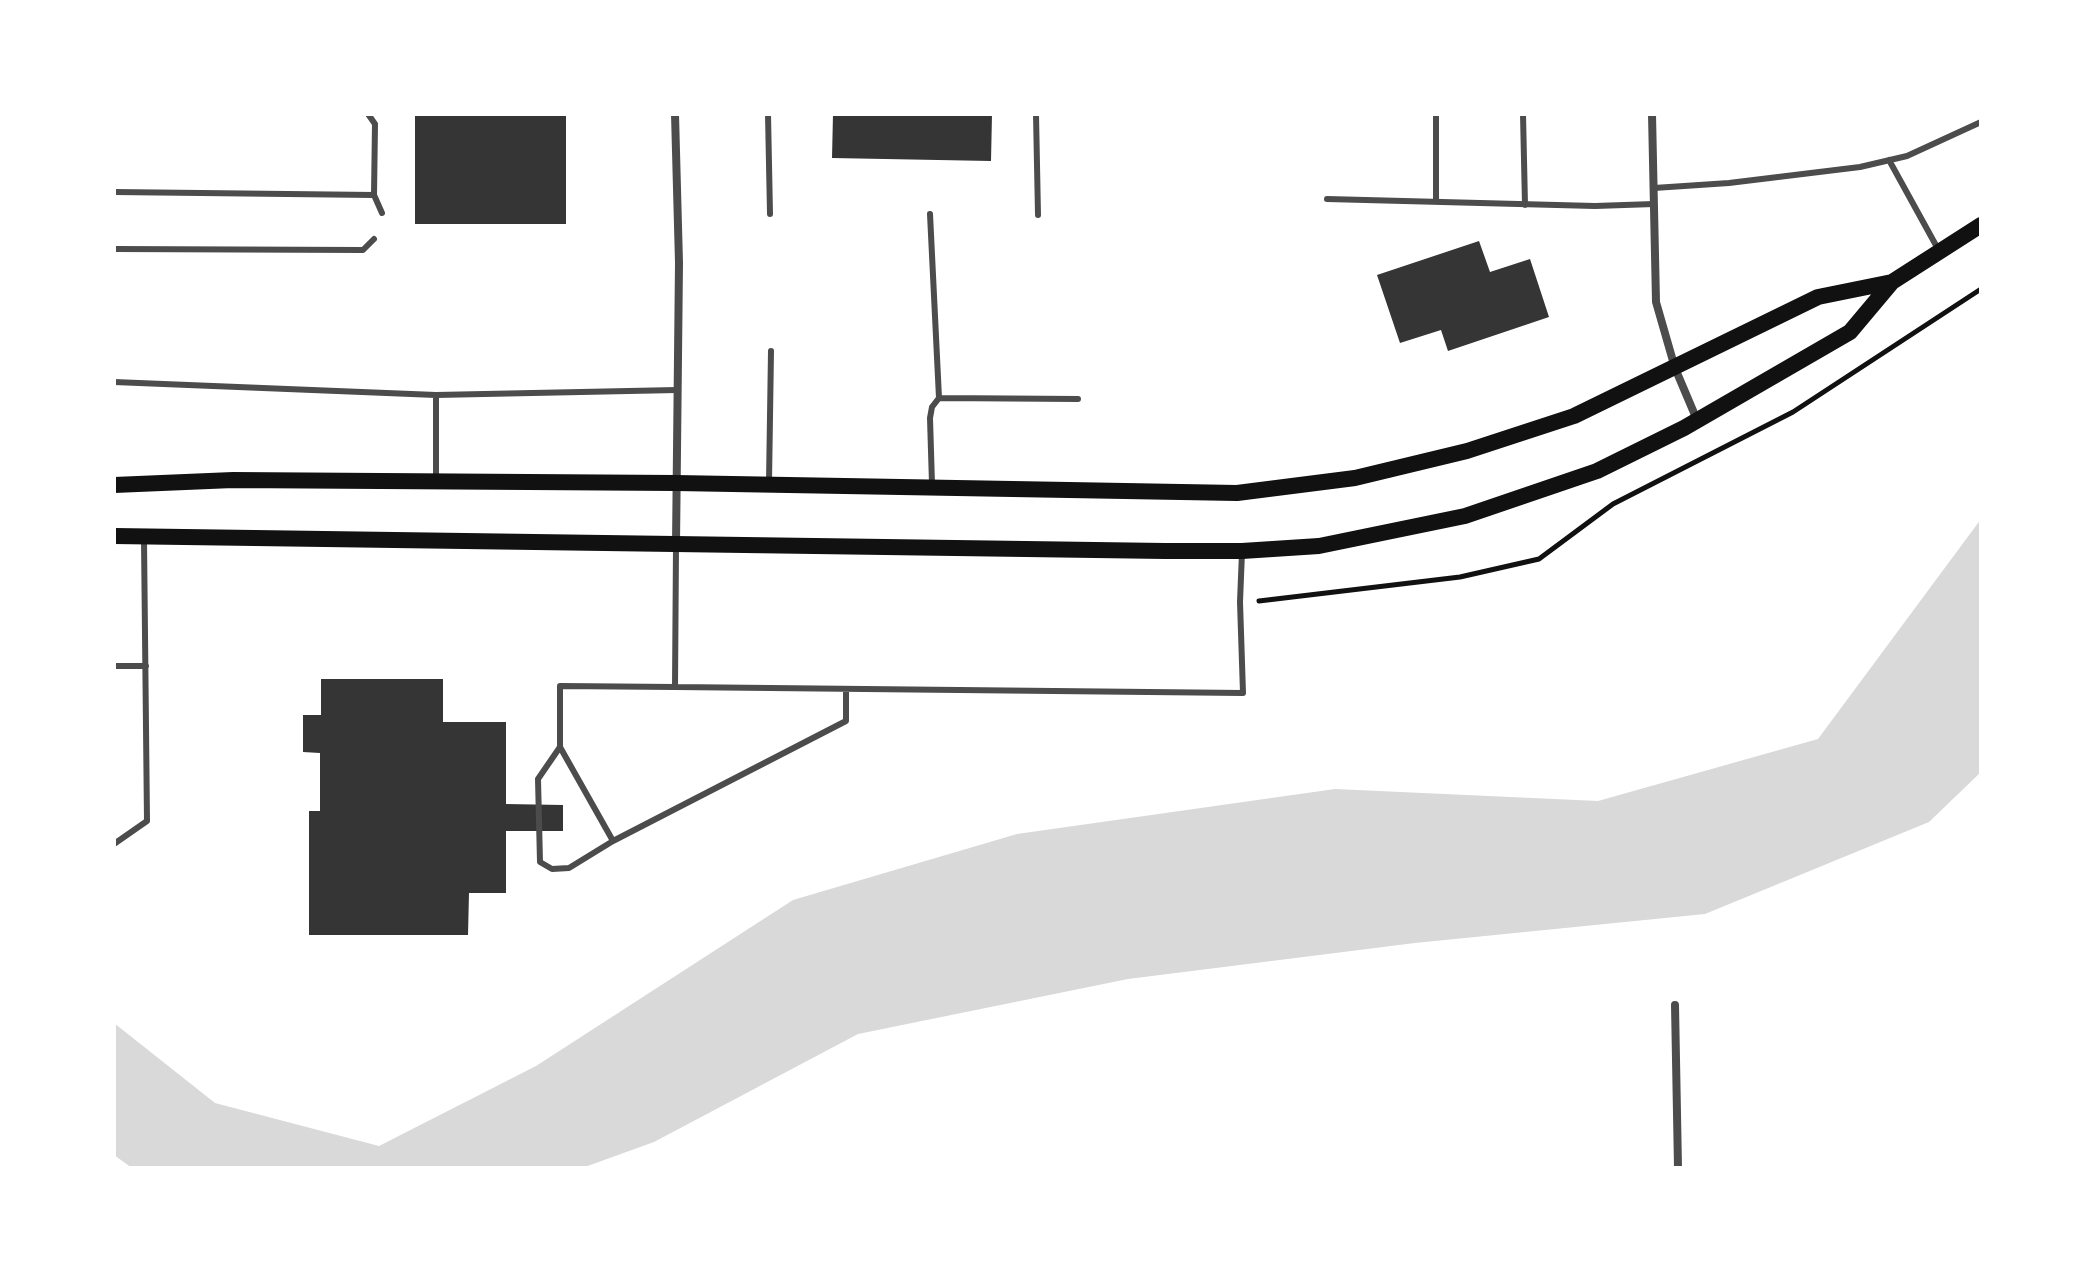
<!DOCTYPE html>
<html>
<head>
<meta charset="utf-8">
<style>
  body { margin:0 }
  #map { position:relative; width:2095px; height:1282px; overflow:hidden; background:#fff; font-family:Ubuntu,sans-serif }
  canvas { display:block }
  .frame { position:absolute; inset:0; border:116px solid #fff; pointer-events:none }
</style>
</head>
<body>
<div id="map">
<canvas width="2095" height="1282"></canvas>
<div class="frame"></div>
</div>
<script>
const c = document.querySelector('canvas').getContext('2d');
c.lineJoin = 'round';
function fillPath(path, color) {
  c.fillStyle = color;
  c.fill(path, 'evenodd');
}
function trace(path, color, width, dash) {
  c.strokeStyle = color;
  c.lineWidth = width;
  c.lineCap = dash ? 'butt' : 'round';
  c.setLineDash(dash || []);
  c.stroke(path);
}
fillPath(new Path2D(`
  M1981,519v253l-52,50 -224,92 -290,29 -287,36 -270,55 -204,108 -72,26h-450l-18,-13v-132l101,80 164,43 157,-80 257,-166 224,-66 318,-45 263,12 220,-62z`), '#d9d9d9');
fillPath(new Path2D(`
  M415,114h151v110h-151z
  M833,114h159l-1,47 -159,-3z
  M1479,241l11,31 40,-13 19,58 -101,34 -7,-21 -41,13 -23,-68z
  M321,679h122v43h63v82l57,1v26h-57v62h-37l-1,42h-159v-124h11v-58l-17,-1v-37h18z`), '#353535');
trace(new Path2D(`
  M1259,601l201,-24 79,-18 74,-55 180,-92 188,-123`), '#111', 5);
trace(new Path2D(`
  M768,114l2,100
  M1036,114l2,101
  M1436,114v88
  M1523,114l2,91
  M1889,160l49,89
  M1654,188l75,-5 131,-16 47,-11 74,-34
  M114,192l260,3 1,-71 -7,-10
  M374,195l8,18
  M1327,199l268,7 59,-2
  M930,214l9,184
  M114,249l249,1 11,-11
  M114,382l322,13 241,-5
  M436,395v85
  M769,482l2,-131
  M932,484l-2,-66 2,-11 7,-9 139,1
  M676,547l-1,140 568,6 -3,-91 2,-50
  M114,666h32
  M560,747l-22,32 2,83 12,7 17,-1 44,-27 233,-120v-32
  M613,841l-53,-94v-61l115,1
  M114,844l33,-23 -3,-281`), '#4c4c4c', 6);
trace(new Path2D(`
  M675,114l4,149 -3,281
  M1652,114l4,188 19,66 22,52
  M1675,1005l3,163`), '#4c4c4c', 8);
trace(new Path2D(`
  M114,485l119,-5 443,3 561,10 118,-15 112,-27 107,-35 244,-119 74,-15
  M114,536l1051,15h77l77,-5 146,-30 132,-45 87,-43 166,-96 42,-50 89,-57`), '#111', 16);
</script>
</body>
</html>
